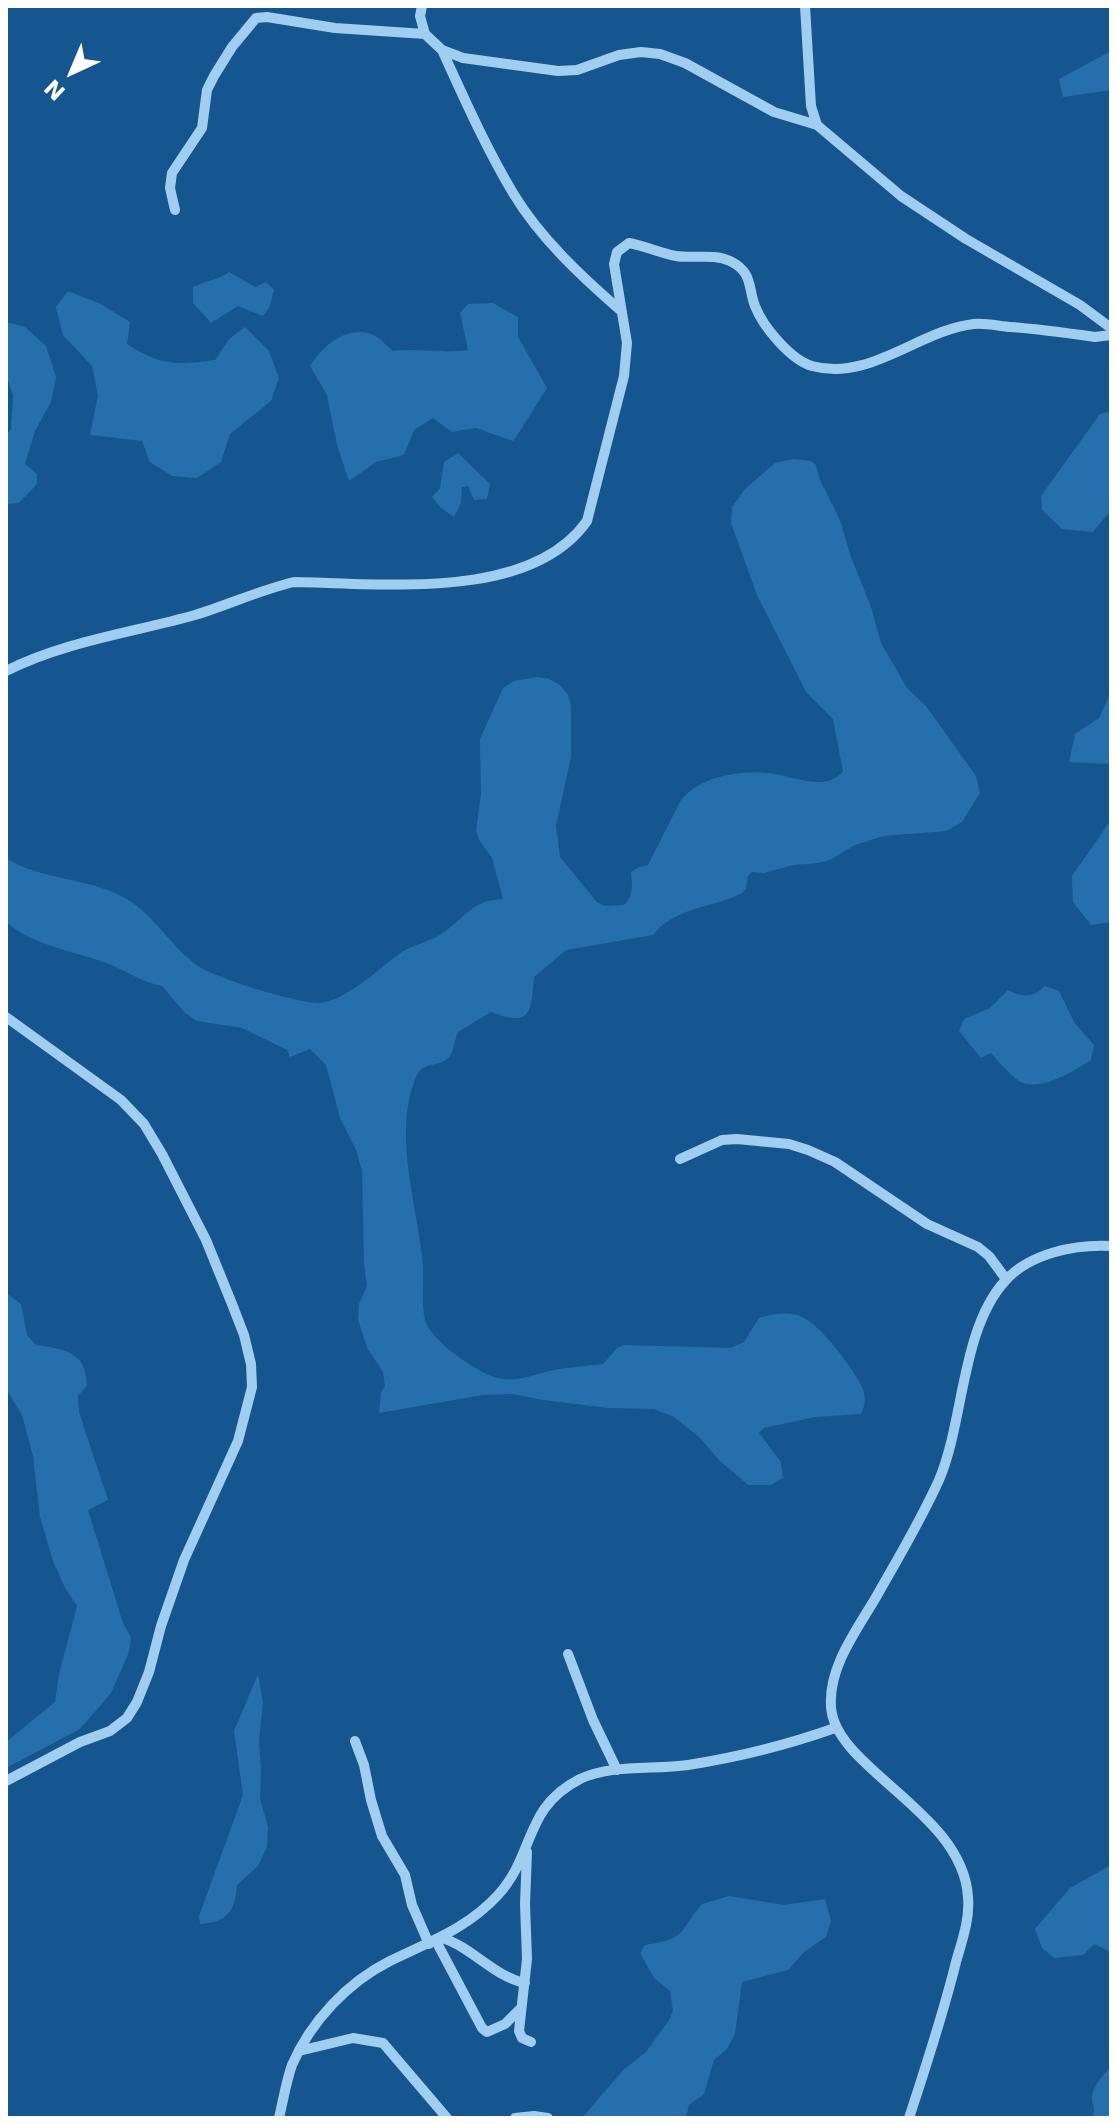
<!DOCTYPE html>
<html>
<head>
<meta charset="utf-8">
<style>
  body { margin:0 }
  #map { position:relative; width:1117px; height:2124px; overflow:hidden; background:#155690; font-family:"DejaVu Sans",sans-serif }
  canvas { display:block }
  .frame { position:absolute; inset:0; border:8px solid #fff; pointer-events:none }
  .north { position:absolute; left:32px; top:32px; width:80px; height:80px; -webkit-text-stroke:6px #155690; paint-order:stroke; rotate:224deg; font-size:22px; font-weight:700; line-height:32px; text-align:center; color:#fff }
  .north::after { content:''; display:block; margin:auto; width:28px; height:36px; background:#fff; clip-path:polygon(50% 0,100% 100%,50% 72%,0 100%) }
</style>
</head>
<body>
<div id="map">
<canvas width="1117" height="2124"></canvas>
<div class="frame"></div>
<div class="north">N</div>
</div>
<script>
const c = document.querySelector('canvas').getContext('2d');
c.lineJoin = 'round';
function fillPath(path, color) {
  c.fillStyle = color;
  c.fill(path, 'evenodd');
}
function trace(path, color, width, dash) {
  c.strokeStyle = color;
  c.lineWidth = width;
  c.lineCap = dash ? 'butt' : 'round';
  c.setLineDash(dash || []);
  c.stroke(path);
}
fillPath(new Path2D(`
  M1111,51v39l-48,7 -4,-18z
  M229,272l26,15 11,-5 8,8 -5,18 -6,8 -25,-10 -27,17 -18,-20v-16c12,-6 25,-7 36,-15z
  M68,291l33,13 29,18 -3,22c34,22 49,21 88,16l14,-21 16,-12 24,24 10,27 -8,23 -41,33 -9,28 -24,16 -25,-2 -22,-14 -8,-21 -52,-6 8,-40 -6,-29 -29,-31 -7,-28z
  M493,303l25,14v20l29,51 -29,46 -5,7 -37,-13 -24,4 -19,-14 -19,12 -10,25 -28,7 -27,19 -12,-36 -10,-50 -17,-29c13,-20 37,-42 63,-31 7,3 14,11 20,16 26,-3 50,3 75,-1l-8,-37 8,-9z
  M6,322l19,5 21,19 10,31 -5,25 -16,29 -10,33 12,10v10l-18,19 -13,1v-68l5,-7 2,-34 -7,-20z
  M1111,411v99l-18,22 -31,-3 -20,-19 -1,-14 59,-82z
  M458,453l32,31 -3,15 -13,1 -6,-14 -6,1 -1,16 -7,14 -13,-9 -9,-11 8,-9 4,-26z
  M793,459l18,2 5,4 4,15 20,40 11,37 20,50 10,36 26,45 19,18 50,70 4,17 -18,29 -16,9 -62,5 -29,9 -25,15 -12,3 -25,2 -29,8 -12,-1 -4,4 -2,13 -4,4c-31,16 -66,13 -89,42l-87,15 -32,27c-3,37 -3,50 -43,35l-33,20c-4,8 -4,23 -12,28 -11,7 -24,2 -30,17 -24,57 2,129 7,188 1,17 -2,38 2,55 6,21 49,50 69,57 20,7 41,-3 60,-7 16,-3 33,-4 49,-6l14,-16 7,-3 106,3 14,-6 15,-24c13,-4 30,-7 43,-1 19,8 53,54 61,72 3,9 2,17 -2,25l-46,3 -51,11 -5,5 22,29 2,16 -12,7h-23l-29,-25 -20,-23 -25,-20 -20,-8 -45,-1 -66,-8 -30,-6 -30,1 -104,18 2,-21 4,-6 -2,-14 -16,-24 -9,-29 1,-15 8,-18 -3,-23 -2,-92 -6,-21 -16,-32 -14,-53 -16,-16 -20,8 -3,-7 -45,-22 -45,-7 -12,-8 -23,-27c-22,-4 -38,-17 -58,-24 -32,-11 -72,-17 -98,-40v-64c36,23 83,19 121,41 27,16 45,49 71,67 20,13 98,37 122,37 10,-1 20,-6 28,-11 20,-11 36,-28 54,-40 12,-8 28,-10 39,-18 24,-15 30,-34 62,-35l-11,-41 -13,-18 -3,-10 5,-35 -1,-56 23,-51 11,-7 23,-4 12,2 11,6 8,10 3,11v51l-15,69 4,31 37,45 8,4 19,-1c10,-10 8,-19 7,-33l8,-5 9,-2 33,-65c21,-24 55,-29 86,-27 27,2 54,20 76,-1l-10,-53 -27,-27 -49,-97 -26,-72 1,-16 13,-18 30,-26z
  M1111,692v72l-42,-2 6,-28 24,-16z
  M1111,820v102l-20,3 -18,-23 -1,-26z
  M1045,986l14,5 15,31 20,23 -3,15c-17,11 -52,33 -72,21 -10,-7 -20,-19 -28,-28l-10,5 -22,-27 5,-12 26,-11 18,-18c16,8 24,8 37,-4z
  M6,1293l15,11 6,31 9,10c28,4 50,6 51,40l-9,11 1,16 29,88 -20,10 35,113 8,14 -2,15 -18,41 -31,36 -74,39v-26l49,-40 4,-28 18,-68 -12,-18 -12,-27 -13,-44 -7,-61 -11,-41 -16,-26z
  M258,1674l5,29 -4,38 2,29 -1,29 8,28 -1,20 -9,19 -21,19c-2,26 -9,37 -37,39l-1,-8 44,-121 -9,-64z
  M1111,1865v87l-17,-8 -11,11 -29,3 -12,-10 -7,-19 35,-41z
  M729,1896l55,9 41,-6 6,22 -5,16 -21,14 -17,19 -46,12 -7,52 -8,15 -13,11 -10,34 -15,11 -3,13h-104l41,-48 23,-18 23,-32 4,-9 -3,-20 -16,-13 -14,-25 5,-8c44,-7 32,-12 57,-41z
  M1111,2066v52h-19c4,-10 0,-12 0,-21 1,-12 12,-23 19,-31z`), '#246fac');
trace(new Path2D(`
  M422,6l-2,10 5,18 17,16 21,8 95,13 19,-1 42,-15 22,-3 19,2 25,9 89,49 43,13 84,71 65,43 114,66 31,23
  M805,6l6,100 6,19
  M442,50c22,48 44,98 71,143 27,45 68,83 107,117
  M175,210l-5,-22 2,-15 30,-45 5,-38 7,-14 18,-29 24,-29 11,-1 68,11 90,6
  M6,671c60,-30 125,-38 189,-56 33,-10 65,-25 99,-33 88,1 236,20 293,-61l37,-145 3,-33 -13,-79 3,-12 12,-9c16,3 31,10 47,13 18,3 37,-3 54,5 23,11 18,27 25,45 8,21 36,54 57,60 58,16 107,-36 162,-42 12,-1 25,2 36,3 29,2 57,6 85,10l16,-2
  M6,1017l115,83 23,24 18,30 44,86 26,64 12,31 7,29 1,23 -14,54 -54,119 -23,66 -12,46 -12,30 -10,16 -17,13 -30,11 -74,39
  M680,1159l42,-19 15,-1 52,5 19,6 27,12 92,62 51,23 11,9 17,23
  M568,1654l25,66 24,50
  M355,1741l9,24 7,35 11,36 23,39 7,30 17,39
  M527,1852l-2,52 2,55 -8,72 3,7 9,4
  M442,1938c30,9 51,38 83,45
  M436,1941l46,87 5,4 18,-8 16,-16
  M299,2051l54,-13 30,5 64,75
  M279,2118c4,-17 7,-36 13,-53 19,-44 56,-83 98,-104 39,-19 78,-33 108,-66 38,-42 25,-87 82,-116 32,-15 73,-9 108,-14 51,-8 99,-20 147,-37
  M515,2118l19,-2 14,2
  M909,2118c17,-52 34,-103 47,-156 6,-21 14,-43 12,-65 -5,-85 -133,-128 -137,-190 -3,-42 29,-81 48,-115 21,-37 43,-74 60,-112 25,-58 22,-151 66,-199 25,-28 71,-37 106,-35`), '#a1cdf0', 10);
</script>
</body>
</html>
